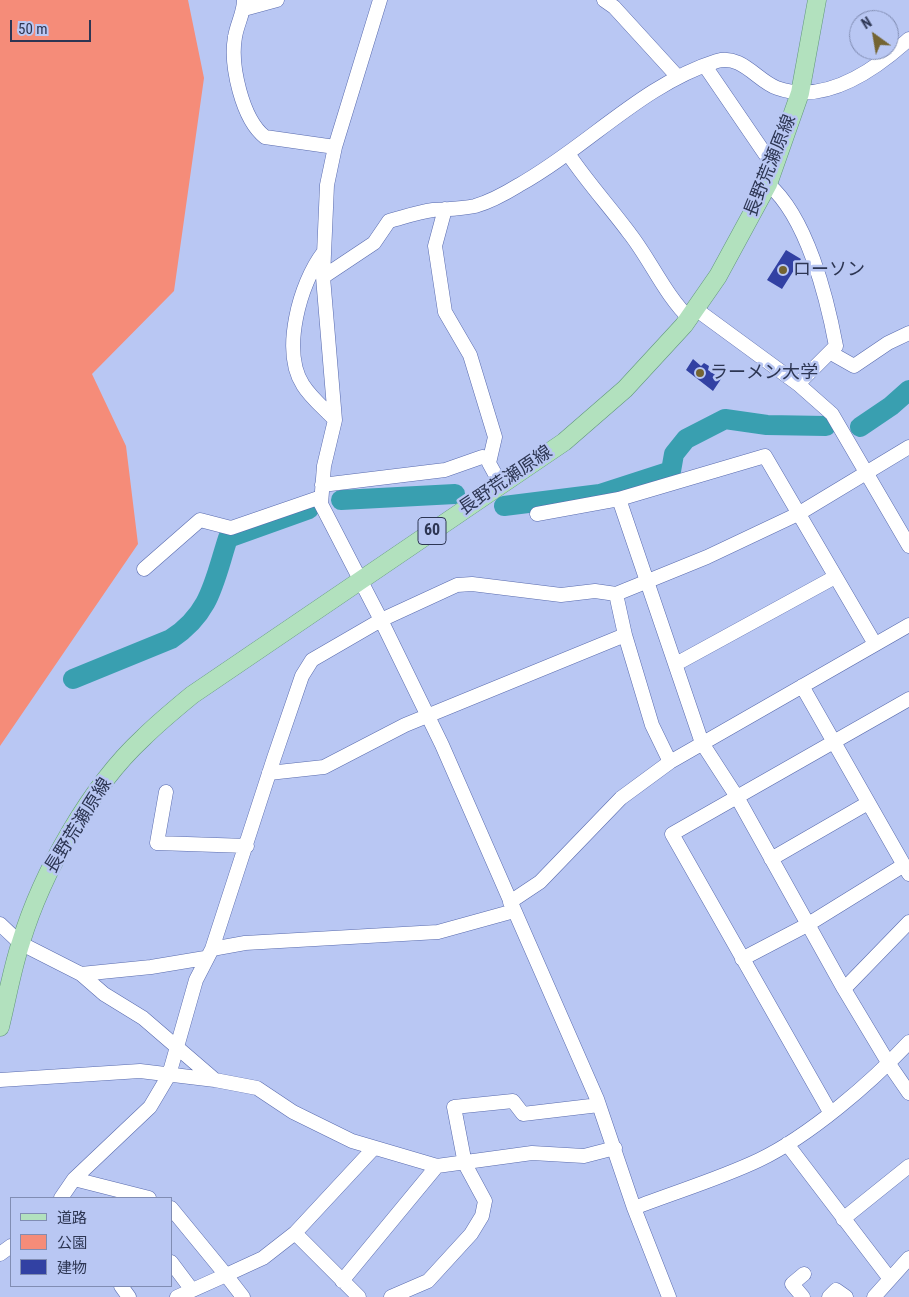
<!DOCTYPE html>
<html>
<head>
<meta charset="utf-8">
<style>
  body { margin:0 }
  #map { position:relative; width:909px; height:1297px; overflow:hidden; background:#b9c7f3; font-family:"Roboto Condensed","Noto Sans JP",sans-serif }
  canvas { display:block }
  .legend { position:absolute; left:10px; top:1197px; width:162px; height:90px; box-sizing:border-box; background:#b9c7f3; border:1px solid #818db3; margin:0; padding:6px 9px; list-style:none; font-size:15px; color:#2d3653 }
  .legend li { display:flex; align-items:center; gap:10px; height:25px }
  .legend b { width:25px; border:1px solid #818db3 }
  .north { position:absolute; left:849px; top:10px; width:50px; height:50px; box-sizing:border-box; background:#b9c7f3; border:1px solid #818db3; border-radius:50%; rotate:328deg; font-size:14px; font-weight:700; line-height:20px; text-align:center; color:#2d3653 }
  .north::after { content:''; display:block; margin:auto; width:18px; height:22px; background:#746432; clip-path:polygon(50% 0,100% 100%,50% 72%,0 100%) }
  .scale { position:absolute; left:10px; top:20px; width:81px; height:22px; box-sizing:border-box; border:2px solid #2d3653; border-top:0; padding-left:6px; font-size:15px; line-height:18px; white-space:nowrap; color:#2d3653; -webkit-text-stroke:4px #b9c7f3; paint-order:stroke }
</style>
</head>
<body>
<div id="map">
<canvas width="909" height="1297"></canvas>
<ul class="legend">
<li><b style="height:6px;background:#b2e1be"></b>道路</li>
<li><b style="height:14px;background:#f58c79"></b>公園</li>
<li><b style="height:14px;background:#3241a3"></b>建物</li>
</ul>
<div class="north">N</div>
<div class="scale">50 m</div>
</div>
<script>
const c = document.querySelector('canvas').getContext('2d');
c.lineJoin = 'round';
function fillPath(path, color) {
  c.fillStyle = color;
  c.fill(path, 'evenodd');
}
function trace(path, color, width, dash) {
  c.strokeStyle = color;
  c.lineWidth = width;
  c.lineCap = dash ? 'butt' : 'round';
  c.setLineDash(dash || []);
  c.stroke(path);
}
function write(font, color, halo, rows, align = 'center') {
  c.font = font + ' "Roboto Condensed","Noto Sans JP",sans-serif';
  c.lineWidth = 5;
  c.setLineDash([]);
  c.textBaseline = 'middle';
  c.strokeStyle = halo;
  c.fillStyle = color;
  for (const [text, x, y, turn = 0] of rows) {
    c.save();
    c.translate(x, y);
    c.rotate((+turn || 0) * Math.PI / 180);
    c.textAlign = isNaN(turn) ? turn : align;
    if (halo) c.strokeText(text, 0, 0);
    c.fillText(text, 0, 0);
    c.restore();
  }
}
fillPath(new Path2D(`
  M0,0h188l16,78 -30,213 -82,83 34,72 12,98 -138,202z`), '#f58c79');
trace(new Path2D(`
  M860,427l31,-21 18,-16
  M341,500l114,-6
  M504,506l96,-12 71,-23 3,-17 12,-15 39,-20 42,6 59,1
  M73,679l98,-40c40,-26 43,-58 57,-101l81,-29`), '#399fb0', 20);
fillPath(new Path2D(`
  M786,250l15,9 -19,30 -15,-9z
  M693,359l8,7 3,-3 5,3 -1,4 13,9 -8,12 -27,-21z`), '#3241a3');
const minor = new Path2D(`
  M244,0c0,13 -7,24 -9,37 -5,28 7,82 30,100l70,10
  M380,0l-45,147 -8,38 -4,92 12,143 -11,46 -3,38 60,116 61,125 155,354 37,109 35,89
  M604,0l10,7 63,69
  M244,9l33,-9
  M705,66l69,101
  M569,155c19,28 41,52 61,79 21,27 35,61 60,85
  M768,184c39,33 59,114 68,162l-38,38
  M445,209l-10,37 10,66 25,43 25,82 -6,26 6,11
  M323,253c-23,30 -42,98 -20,132 8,13 22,24 32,35
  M323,277l51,-34 15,-22c15,-4 29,-9 44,-11 14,-1 29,-1 42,-4 14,-4 31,-13 44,-21 68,-38 124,-101 198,-124 25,-7 40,20 60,27 48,17 98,-18 132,-49
  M697,310l101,74 34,30 77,132
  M831,353l23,13 34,-23 21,-10
  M322,485l123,-15 37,-13 8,1
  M619,499l83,244 35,54 107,192 45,75 20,29
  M537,514l82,-15 146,-43 110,188
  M144,569l56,-49 31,8 90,-31
  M625,635l27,90 18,37
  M676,664l159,-87
  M802,686l107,188
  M269,773l55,-6 81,-42 220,-90 -9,-41
  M166,792l-9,51 90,3
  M771,859l97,-56
  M510,902l30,-20 81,-84 49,-36 239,-137
  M0,924l20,19 61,31 23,20 39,24 72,62
  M212,949l33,-6 193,-11 76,-21
  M742,959l65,-34 97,-60
  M81,974l70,-7 54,-9
  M844,989l65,-67
  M0,1080l140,-9 75,9 42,8 36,24 59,29 85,25 95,-13 52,3 31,-8
  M830,1112l-158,-278 237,-135
  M787,1144l103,135
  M74,1179l75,19
  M61,1198l13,-19 76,-72 19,-32 27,-95 16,-31 62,-191 28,-82 10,-16 69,-40 76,-35 15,-1 89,11 34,-4 21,3 91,-37 91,-43 111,-67
  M171,1208l55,67 37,-17 32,-25 78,-84
  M634,1208c41,-16 85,-29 125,-48 50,-24 112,-77 150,-118
  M843,1219l66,-53
  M295,1233l64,64
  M0,1254l11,-8
  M171,1262l21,28
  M342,1281l95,-115
  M121,1286l8,11
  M177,1297l49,-22 17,22
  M391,1297l37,-16 43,-47 11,-18 3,-15 -20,-37 -11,-57 59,-6 10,13 76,-9
  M803,1297l-11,-13 12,-10
  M829,1297l7,-7 10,7
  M874,1297l35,-39`);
const major = new Path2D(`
  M0,1027c7,-28 12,-58 21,-85 21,-69 69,-155 122,-204 15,-15 32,-29 49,-43l372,-253 61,-53 59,-64 34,-49 50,-92 32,-91 17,-93`);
trace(minor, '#596bae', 15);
trace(major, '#62987c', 19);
trace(minor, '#fff', 14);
trace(major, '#b2e1be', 18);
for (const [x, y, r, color] of [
  [783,270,5,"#746432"],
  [700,373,5,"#746432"]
]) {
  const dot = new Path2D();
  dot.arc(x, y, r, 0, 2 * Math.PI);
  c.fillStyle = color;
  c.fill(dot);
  trace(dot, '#b9c7f3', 2);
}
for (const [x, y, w] of [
  [432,531,28]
]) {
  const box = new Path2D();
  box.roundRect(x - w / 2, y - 13.5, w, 27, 4);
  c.fillStyle = '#b9c7f3';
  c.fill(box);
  trace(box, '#2d3653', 1);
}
write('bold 16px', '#2d3653', null, [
  ["60",432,531]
]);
write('18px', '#2d3653', '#b9c7f3', [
  ["長野荒瀬原線",771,166,-68],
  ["長野荒瀬原線",506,481,-34],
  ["長野荒瀬原線",79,826,-58]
]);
write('18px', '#2d3653', '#b9c7f3', [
  ["ローソン",793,270],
  ["ラーメン大学",710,373]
], 'left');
</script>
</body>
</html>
